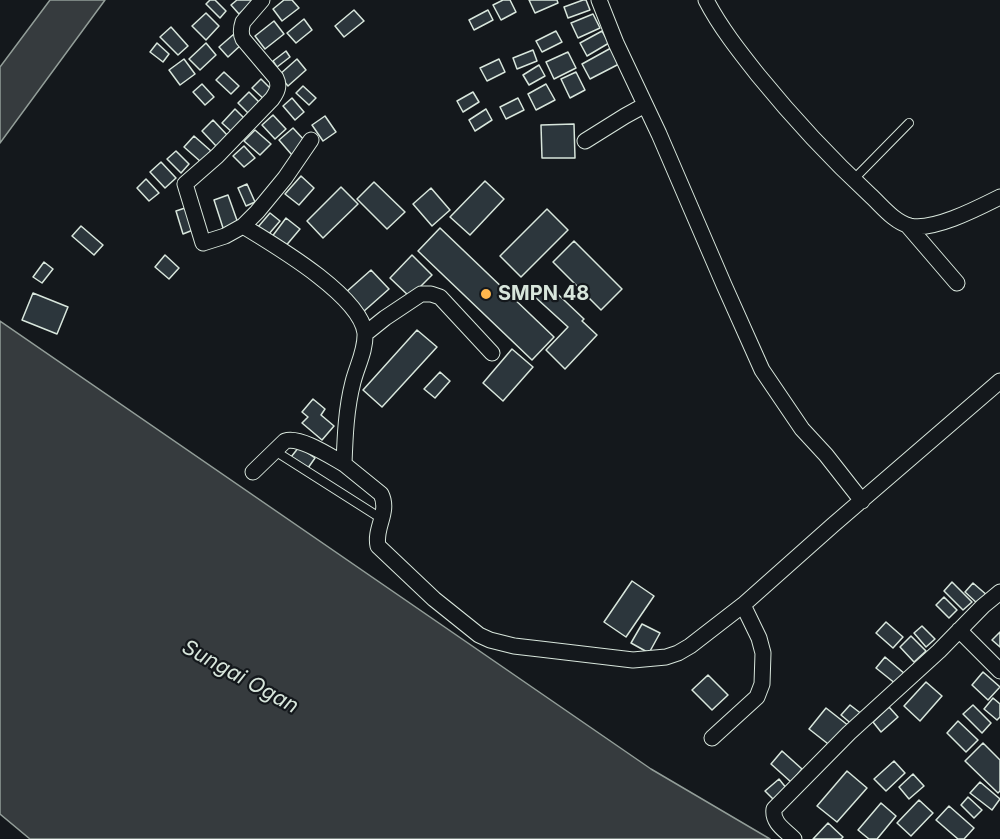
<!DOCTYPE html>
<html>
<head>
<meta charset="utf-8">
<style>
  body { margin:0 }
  canvas { display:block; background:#14181c }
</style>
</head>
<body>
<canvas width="1000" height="839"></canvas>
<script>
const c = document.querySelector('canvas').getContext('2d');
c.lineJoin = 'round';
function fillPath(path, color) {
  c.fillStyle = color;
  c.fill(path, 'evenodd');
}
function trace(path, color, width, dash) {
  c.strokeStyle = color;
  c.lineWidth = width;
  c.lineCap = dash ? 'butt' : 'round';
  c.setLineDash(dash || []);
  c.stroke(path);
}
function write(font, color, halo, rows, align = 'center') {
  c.font = font + ' Inter,sans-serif';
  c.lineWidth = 4.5;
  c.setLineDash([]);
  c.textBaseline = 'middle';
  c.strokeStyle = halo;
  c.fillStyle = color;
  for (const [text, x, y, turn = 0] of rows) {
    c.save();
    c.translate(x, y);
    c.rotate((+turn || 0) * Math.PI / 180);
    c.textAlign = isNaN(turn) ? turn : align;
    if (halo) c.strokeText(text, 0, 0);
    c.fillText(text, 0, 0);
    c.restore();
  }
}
const water = new Path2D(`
  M50,0h55l-105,143v-76z
  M0,321l651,448 119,70h-740l-30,-25z`);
fillPath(water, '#363b3e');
trace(water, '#939e99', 1.5);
const building = new Path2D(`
  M210,0h5l11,11 -6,7 -14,-14z
  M237,0h17l-15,14 -8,-9z
  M284,0h8l7,8 -17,13 -9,-12z
  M503,0h7l6,12 -15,8 -8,-15z
  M529,0h28l1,3 -23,10z
  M583,0h3l4,10 -22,8 -4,-11z
  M354,10l10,11 -20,16 -9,-11z
  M488,10l5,10 -19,10 -5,-10z
  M206,13l13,13 -13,14 -14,-14z
  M593,14l7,14 -22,10 -7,-15z
  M304,19l8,11 -16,13 -9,-10z
  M274,21l10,13 -19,15 -10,-13z
  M171,27l17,19 -10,9 -18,-18z
  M556,31l6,11 -20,10 -6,-11z
  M602,31l7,12 -22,13 -7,-13z
  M234,34l8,10 -14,13 -9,-10z
  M157,43l12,11 -6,8 -13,-10z
  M206,43l10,12 -16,15 -11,-11z
  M611,48l8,16 -29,15 -8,-15z
  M533,50l4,11 -20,8 -4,-11z
  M286,51l4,6 -13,10 -4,-6z
  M568,52l8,16 -22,11 -8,-17z
  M184,59l11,15 -15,11 -11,-15z
  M297,59l9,11 -18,16 -9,-11z
  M499,59l6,13 -18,9 -7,-13z
  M539,65l6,11 -16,9 -6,-10z
  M224,72l15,14 -8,8 -15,-14z
  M576,72l9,18 -15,8 -9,-19z
  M261,79l13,13 -8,9 -14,-13z
  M202,84l12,13 -9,8 -12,-13z
  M546,84l9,16 -19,10 -8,-16z
  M303,86l13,12 -7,7 -13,-12z
  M249,92l15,15 -11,11 -15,-15z
  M473,92l6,10 -16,10 -6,-11z
  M292,98l12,14 -9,8 -12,-14z
  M518,98l6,12 -18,9 -6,-12z
  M235,109l11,11 -13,13 -11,-10z
  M486,109l6,11 -17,11 -6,-11z
  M273,115l13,14 -11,10 -13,-14z
  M325,116l11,16 -13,9 -11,-16z
  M213,120l15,16 -11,11 -15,-16z
  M574,124l1,34h-33l-1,-33z
  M293,128l13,14 -14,13 -13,-15z
  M255,130l16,14 -11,11 -16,-14z
  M194,136l17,15 -10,11 -17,-15z
  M244,146l11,12 -11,9 -11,-11z
  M176,151l13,13 -8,9 -14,-14z
  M161,162l15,16 -11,10 -15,-16z
  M301,176l13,12 -15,17 -14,-11z
  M146,179l13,14 -10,8 -12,-13z
  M485,181l19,18 -34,36 -20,-18z
  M374,182l31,30 -18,17 -30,-30z
  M247,184l8,18 -9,4 -8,-18z
  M341,187l17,17 -35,34 -16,-17z
  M431,188l19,22 -18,16 -19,-22z
  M228,195l11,31 -15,5 -10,-31z
  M185,208l8,22 -10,4 -7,-23z
  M547,209l21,21 -47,47 -21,-21z
  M270,213l10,8 -12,14 -10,-8z
  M286,218l14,11 -16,19 -13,-10z
  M81,226l22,19 -9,10 -22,-19z
  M440,228l114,109 -22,23 -114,-109z
  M574,241l48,48 -21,21 -48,-48z
  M165,255l14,13 -10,11 -14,-12z
  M412,255l20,20 -22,22 -20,-19z
  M44,262l9,7 -11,14 -9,-6z
  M371,270l18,19 -26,23 -18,-19z
  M547,284l37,35 -2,2 15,14 -32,34 -19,-19 22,-23 -33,-30z
  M33,293l35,14 -11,27 -35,-14z
  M417,330l20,17 -55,60 -19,-17z
  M512,349l21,18 -30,34 -20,-18z
  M440,372l10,9 -15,17 -11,-9z
  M313,399l12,10 -4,6 13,11 -12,14 -20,-17 6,-6 -6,-5z
  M299,447l16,11 -7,10 -17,-11z
  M632,581l22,15 -28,41 -22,-15z
  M952,582l20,20 -9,8 -19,-19z
  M973,583l15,13 -9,9 -14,-13z
  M944,597l13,13 -8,8 -13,-13z
  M886,622l17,15 -10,11 -17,-15z
  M642,624l18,9 -11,20 -18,-10z
  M922,626l13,13 -9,8 -12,-14z
  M1000,632v15l-8,-7z
  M911,636l15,15 -12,11 -14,-15z
  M885,657l20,17 -9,10 -20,-16z
  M983,672l17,15 -12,13 -16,-15z
  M708,675l20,20 -16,15 -20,-20z
  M926,682l16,14 -22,25 -16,-15z
  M993,698l7,6v13l-3,3 -13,-11z
  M850,705l13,10 -9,11 -13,-11z
  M973,705l18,18 -9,10 -19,-19z
  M889,707l9,10 -17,15 -8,-10z
  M826,708l23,18 -17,21 -23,-18z
  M958,721l20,19 -12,12 -19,-19z
  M983,743l17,17v31l-2,2 -33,-32z
  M782,751l20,18 -11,13 -20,-18z
  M894,761l11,12 -19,18 -12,-12z
  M847,771l20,17 -30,34 -20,-16z
  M913,774l11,12 -15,13 -10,-12z
  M779,779l8,10 -13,11 -9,-9z
  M980,782l20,17 -8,11 -22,-17z
  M968,797l14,13 -8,8 -13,-13z
  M919,800l14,13 -22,23 -14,-13z
  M881,803l15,13 -19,23h-8l-11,-9z
  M949,806l25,22 -10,11h-6l-22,-19z
  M828,823l15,14 -2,2h-28z`);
fillPath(building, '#2c363c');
trace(building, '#d8e6dc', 1.5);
const service = new Path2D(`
  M853,180l56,-57
  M275,451l107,68`);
const minor = new Path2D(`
  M262,0l-19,22c-2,6 -3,11 0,17l33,39c4,8 1,14 -4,21l-55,57 -32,28 18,59 22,-7 18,-10 14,-14 28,-34 26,-38
  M599,0l17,43 43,91 65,151 38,85 40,59 24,26 36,46
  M706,0c14,27 33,51 52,75 35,43 72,83 112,120 12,11 24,27 40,31 24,5 68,-18 90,-29
  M585,141l40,-25 20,-11
  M243,226c31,19 117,69 122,107 1,17 -8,33 -12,49 -7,27 -8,55 -9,82l37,30c9,18 -7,34 -3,52l56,53 45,36 11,5 24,6 26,3 93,11 33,-3 12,-4 12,-7 53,-41 90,-80 167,-144
  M908,226l49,57
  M365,334l20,-16 36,-24h10l9,3 52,56
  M253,472l32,-31c15,-5 45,15 59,23
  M959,630l41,41
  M712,738l45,-41 5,-13 1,-31 -4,-15 -16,-33
  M794,839c-9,-9 -22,-16 -20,-30l75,-76 90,-82 44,-45 17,-14`);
trace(service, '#d8e6dc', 10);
trace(minor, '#d8e6dc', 17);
trace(service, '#14181c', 8);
trace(minor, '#14181c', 15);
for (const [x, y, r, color] of [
  [486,294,6,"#ffb74d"]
]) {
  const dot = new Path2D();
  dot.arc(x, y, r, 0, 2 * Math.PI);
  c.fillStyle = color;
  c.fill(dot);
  trace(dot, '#14181c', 2);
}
write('bold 20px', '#d8e6dc', '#14181c', [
  ["SMPN 48",498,294]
], 'left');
write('italic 21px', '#d8e6dc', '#14181c', [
  ["Sungai Ogan",240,677,29]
]);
</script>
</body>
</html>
